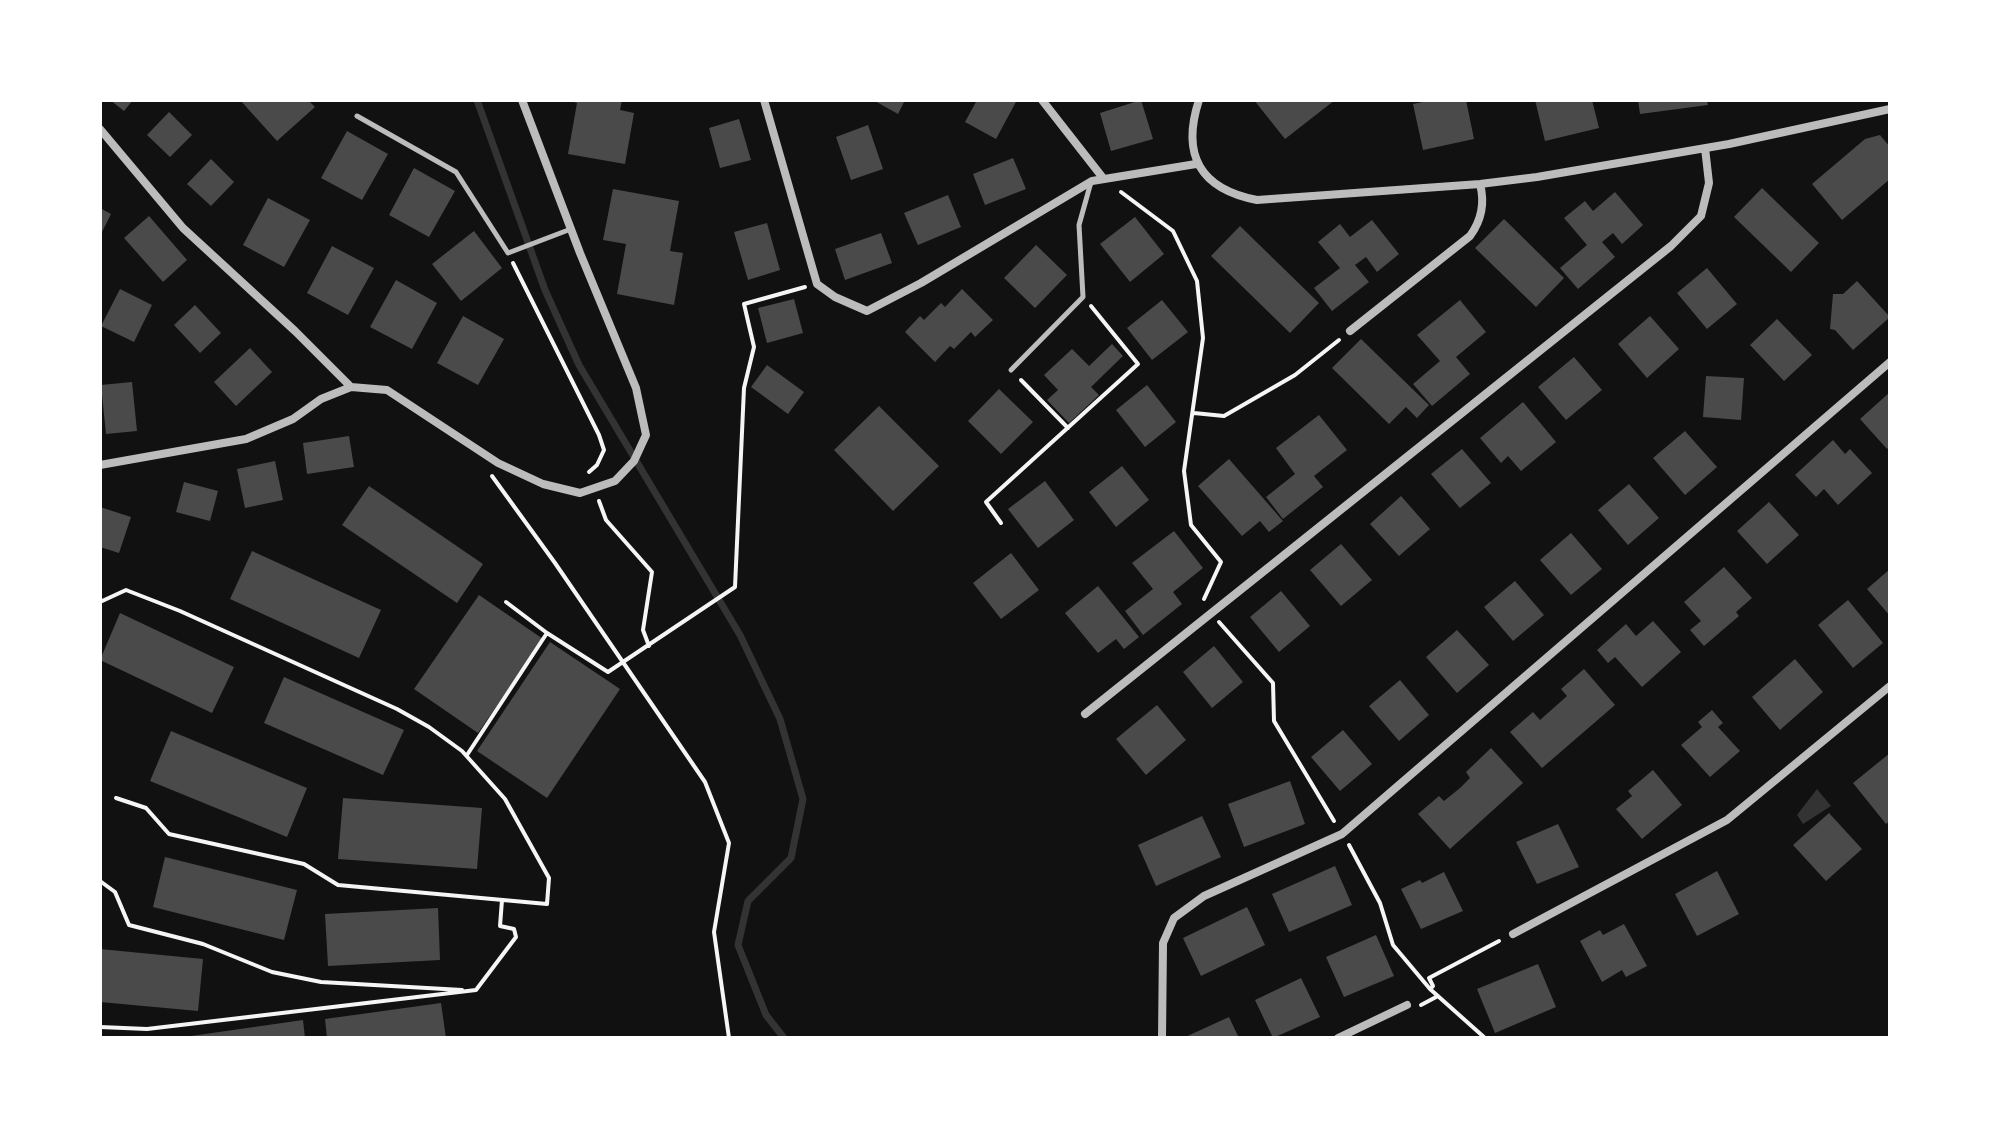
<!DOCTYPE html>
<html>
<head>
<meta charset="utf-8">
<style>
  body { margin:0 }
  #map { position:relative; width:1990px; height:1138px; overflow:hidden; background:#111; font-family:"Golos Text",sans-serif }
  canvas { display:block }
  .frame { position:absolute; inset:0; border:102px solid #fff; pointer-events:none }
</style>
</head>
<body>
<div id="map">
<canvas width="1990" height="1138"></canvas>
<div class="frame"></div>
</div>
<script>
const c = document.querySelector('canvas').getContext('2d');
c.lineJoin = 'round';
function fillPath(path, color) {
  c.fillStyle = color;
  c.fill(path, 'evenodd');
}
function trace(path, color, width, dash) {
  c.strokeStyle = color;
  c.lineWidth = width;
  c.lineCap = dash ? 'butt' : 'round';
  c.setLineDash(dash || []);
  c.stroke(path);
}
fillPath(new Path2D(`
  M1817,789l14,17 -28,18 -6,-9z`), '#333');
trace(new Path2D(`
  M477,100l68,190 34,75 161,270 40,84 23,80 -12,59 -43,43 -10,44 28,70 18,23`), '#333', 7);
fillPath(new Path2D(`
  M110,100h23l-9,11z
  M240,100h68l7,7 -38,34z
  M567,100h55l-2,10 14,3 -9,51 -57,-10 9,-51z
  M873,100h32l-7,14z
  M977,100h40l-21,39 -31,-17z
  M1141,100l12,39 -42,12 -11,-38z
  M1254,100h81l-50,39z
  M1433,100h33l8,39 -51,11 -10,-46z
  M1535,100h57l7,28 -54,13z
  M1638,100h69l1,5 -68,9z
  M169,112l23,23 -22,22 -23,-22z
  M739,119l12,41 -31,8 -11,-40z
  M868,125l15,44 -32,11 -15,-43z
  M347,131l41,23 -26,46 -41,-22z
  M1880,135l10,12v32l-48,41 -30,-36 53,-45z
  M1013,158l13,31 -41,16 -12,-31z
  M211,159l23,23 -23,24 -24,-22z
  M414,168l41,23 -26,46 -40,-22z
  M1762,188l57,55 -28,29 -57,-55z
  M613,189l66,12 -9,50 13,2 -9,52 -57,-11 9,-50 -23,-4z
  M1615,192l28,33 -21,19 -9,-11 -11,9 13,15 -37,32 -18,-21 27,-23 -23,-27 21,-17 8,10z
  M948,195l13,32 -43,18 -14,-32z
  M268,198l42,22 -26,47 -41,-22z
  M100,208l11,6 -11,22z
  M149,216l38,44 -24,22 -39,-44z
  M1135,217l29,37 -34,28 -30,-38z
  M1504,219l60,59 -28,29 -61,-59z
  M1372,220l27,34 -22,18 -11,-15 -11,8 14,17 -37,29 -18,-23 26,-20 -22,-26 22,-18 10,13z
  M767,223l13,47 -32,10 -14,-48z
  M1240,226l79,77 -29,30 -79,-77z
  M474,231l28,37 -41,33 -29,-37z
  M881,233l11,30 -47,17 -10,-31z
  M1036,245l31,30 -32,33 -31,-30z
  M332,246l42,22 -26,47 -41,-22z
  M1707,268l30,36 -30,25 -30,-36z
  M396,280l41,23 -25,46 -42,-22z
  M1857,281l33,36 -37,33 -18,-20 -5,-1 3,-35h10z
  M120,289l32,16 -18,37 -33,-16z
  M962,289l31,31 -18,17 -4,-5 -17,17 -4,-3 -15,16 -30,-30 15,-16 4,4 17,-17 4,4z
  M794,299l9,34 -36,10 -9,-35z
  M1162,300l26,32 -36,28 -25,-32z
  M1460,300l26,32 -30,25 14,17 -38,32 -19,-22 27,-23 -23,-26z
  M195,305l26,28 -21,20 -26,-28z
  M463,316l41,23 -26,46 -41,-22z
  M1650,316l29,33 -32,29 -29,-34z
  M1777,319l35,36 -28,26 -34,-36z
  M1361,339l68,66 -12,13 -11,-11 -17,17 -57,-56z
  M1112,344l11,12 -32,31 8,8 -30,28 -22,-23 11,-10 -14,-15 28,-26 17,17z
  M250,348l22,24 -36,34 -22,-24z
  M1574,357l28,33 -36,30 -28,-33z
  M767,365l37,27 -16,22 -37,-27z
  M1706,376l38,2 -3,42 -38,-3z
  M132,382l5,49 -31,3 -5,-49z
  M1147,385l29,37 -31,25 -29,-37z
  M999,389l34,33 -32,32 -33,-33z
  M1890,392v54l-3,3 -27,-30z
  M1523,402l33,40 -35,29 -13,-15 -7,7 -21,-25z
  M879,406l60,60 -46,45 -59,-61z
  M1319,415l28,35 -33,26 9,11 -40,32 -17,-22 29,-23 -19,-26z
  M1685,431l32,36 -32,28 -32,-37z
  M349,436l5,31 -47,7 -4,-31z
  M1833,440l12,14 5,-5 22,24 -34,32 -14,-16 -8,8 -21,-22z
  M1462,449l29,34 -31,25 -29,-34z
  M1229,459l54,62 -14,11 -9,-11 -18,15 -44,-50z
  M275,461l8,39 -38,8 -8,-39z
  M1122,466l27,34 -33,27 -27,-35z
  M1045,481l29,39 -36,28 -30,-39z
  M184,482l34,9 -8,30 -34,-9z
  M1629,484l30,34 -31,27 -30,-35z
  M369,486l114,78 -26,39 -115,-78z
  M1401,496l29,33 -31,27 -29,-32z
  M1769,502l30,33 -32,29 -30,-33z
  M100,507l31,10 -12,36 -19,-6z
  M1174,531l29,37 -30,24 9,12 -39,31 -18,-24 28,-22 -21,-26z
  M1571,533l31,36 -31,26 -31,-35z
  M1341,544l31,36 -31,26 -31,-36z
  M252,551l129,59 -22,48 -129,-59z
  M1011,553l28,37 -38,29 -28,-36z
  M1724,567l28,31 -16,14 3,4 -35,30 -14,-16 11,-9 -17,-19z
  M1890,569v47l-23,-27z
  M1515,581l29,34 -31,26 -29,-34z
  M1098,586l41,51 -15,12 -8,-10 -18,14 -33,-40z
  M1281,591l29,35 -31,26 -29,-35z
  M479,595l64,44 -65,94 -64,-44z
  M1848,600l35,43 -30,25 -35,-43z
  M120,613l114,54 -22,46 -112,-53z
  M1653,621l28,31 -39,35 -27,-30 -7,6 -11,-13 29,-26 10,12z
  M1457,630l32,35 -32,28 -31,-36z
  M550,642l70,47 -73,109 -70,-47z
  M1214,646l29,36 -31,26 -29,-36z
  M1795,659l28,33 -43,38 -28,-33z
  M1584,669l31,36 -73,63 -32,-36 23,-20 7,8 27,-24 -6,-7z
  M284,677l120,53 -21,45 -119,-52z
  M1400,680l29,35 -30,26 -30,-35z
  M1157,705l29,35 -40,35 -30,-36z
  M1712,710l11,13 -5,4 22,24 -30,26 -29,-32 21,-18 -4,-5z
  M1343,730l29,34 -32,27 -29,-34z
  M171,731l136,57 -20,49 -137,-56z
  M1491,748l32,35 -73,66 -32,-35 21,-18 5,5 16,-13 10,-10 -4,-6z
  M1890,753v68l-4,3 -33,-41z
  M1653,770l29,35 -40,34 -26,-30 16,-13 -4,-5z
  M1290,781l15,43 -61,23 -16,-43z
  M343,798l139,10 -5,61 -139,-10z
  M1829,813l33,36 -36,32 -33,-36z
  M1202,816l19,41 -65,29 -18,-41z
  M1558,824l21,43 -42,17 -21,-42z
  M165,857l132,33 -13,50 -131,-33z
  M1335,866l17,39 -63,27 -17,-38z
  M1717,871l22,43 -42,22 -22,-42z
  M1444,872l19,39 -42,18 -20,-40 19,-9 2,3z
  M1247,907l18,38 -64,31 -18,-38z
  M438,908l2,52 -112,6 -3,-52z
  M1624,924l23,42 -21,11 -4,-7 -20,12 -22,-41 20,-11 3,5z
  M1376,935l18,41 -50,21 -18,-40z
  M100,949l103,10 -5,52 -98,-9z
  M1538,964l18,43 -61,26 -18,-44z
  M1301,978l19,39 -47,21 -18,-38z
  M441,1003l5,35h-119l-2,-19z
  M1229,1017l10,21h-56z
  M303,1020l2,18h-114v-2z`), '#4a4a4a');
trace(new Path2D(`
  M1121,192l52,39 24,50 6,57 -19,133 7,54 30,37 -17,37
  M513,263l86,172 5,15 -7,15 -8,7
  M1021,380l47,48
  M1194,413l30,3 71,-41 44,-35
  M492,476l63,87 150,219 24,61 -15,89 15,106
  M599,501l7,19 46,52 -9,58 6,16
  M1001,523l-15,-21 152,-138 -47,-58
  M100,602l26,-12 54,21 217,98 32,18 33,24 43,48 44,79 -2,26 -209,-19 -34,-21 -135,-30 -23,-26 -30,-10
  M1219,622l54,61 1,38 60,100
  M547,633l61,39 127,-85 9,-199 10,-41 -10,-43 61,-17
  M467,755l80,-122 -41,-31
  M1349,845l31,58 13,42 37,44 55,49
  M100,881l15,11 14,33 74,19 69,28 49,10 141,8
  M1430,989l3,-3 -4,-8 70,-37
  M1421,1005l17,-9
  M100,1027l47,2 329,-39 40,-53 -2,-8 -14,-3 2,-26`), '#f5f5f5', 4);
trace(new Path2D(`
  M357,116l99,56 52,81 63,-24
  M1011,370l72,-73 -4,-72 12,-43`), '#bcbcbc', 5);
trace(new Path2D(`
  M764,100l53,184 18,13 32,14 54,-28 171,-102 104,-17
  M1042,100l61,78
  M1199,100c-18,55 1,89 58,100l223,-16 57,-7 192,-33 161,-35
  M100,129l83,99 112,103 56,56
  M1350,331l120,-95c11,-15 15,-33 10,-52
  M100,465l146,-26 47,-20 28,-20 30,-12 36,3 111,73 45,21 37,9 35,-12 19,-20 12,-26 -10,-47 -56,-135 -58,-153
  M1085,714l586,-468 30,-30 8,-33 -4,-35
  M1513,934l214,-114 163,-134
  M1162,1038l1,-95 11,-25 30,-22 138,-62 548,-472
  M1338,1038l69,-33`), '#bcbcbc', 8);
</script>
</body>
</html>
